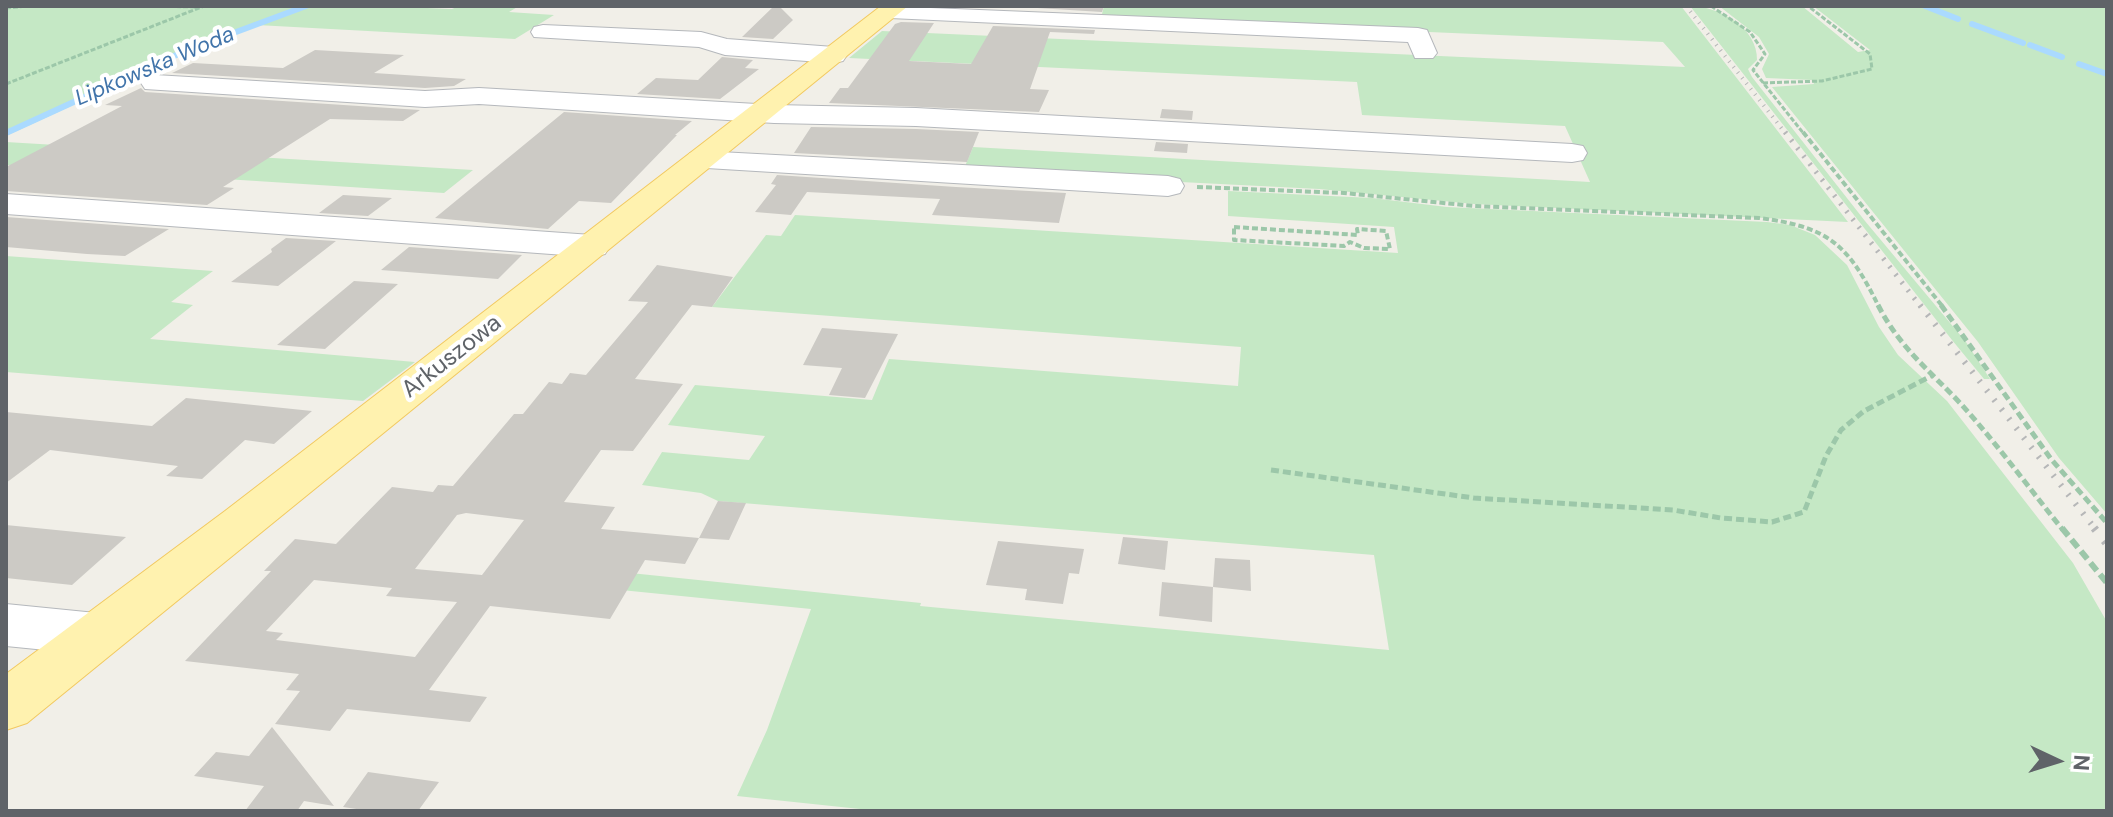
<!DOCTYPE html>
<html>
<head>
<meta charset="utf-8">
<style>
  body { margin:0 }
  #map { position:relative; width:2113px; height:817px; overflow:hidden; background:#f1efe8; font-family:"DM Sans",sans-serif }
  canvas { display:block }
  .frame { position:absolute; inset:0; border:8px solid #5f6368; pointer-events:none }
  .north { position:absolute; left:2017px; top:721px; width:80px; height:80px; -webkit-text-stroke:6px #fff; paint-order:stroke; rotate:94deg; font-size:22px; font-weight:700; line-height:32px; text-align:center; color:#5f6368 }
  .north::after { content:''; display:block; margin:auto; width:28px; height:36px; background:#5f6368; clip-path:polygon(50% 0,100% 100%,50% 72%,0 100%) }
</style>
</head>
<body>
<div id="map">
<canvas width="2113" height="817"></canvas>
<div class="frame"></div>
<div class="north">N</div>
</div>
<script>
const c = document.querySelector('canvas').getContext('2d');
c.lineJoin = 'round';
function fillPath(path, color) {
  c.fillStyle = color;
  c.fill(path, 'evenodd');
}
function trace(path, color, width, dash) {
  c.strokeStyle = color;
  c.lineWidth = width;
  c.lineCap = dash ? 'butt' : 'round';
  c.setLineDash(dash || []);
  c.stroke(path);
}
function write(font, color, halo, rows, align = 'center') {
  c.font = font + ' "DM Sans",sans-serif';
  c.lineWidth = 8;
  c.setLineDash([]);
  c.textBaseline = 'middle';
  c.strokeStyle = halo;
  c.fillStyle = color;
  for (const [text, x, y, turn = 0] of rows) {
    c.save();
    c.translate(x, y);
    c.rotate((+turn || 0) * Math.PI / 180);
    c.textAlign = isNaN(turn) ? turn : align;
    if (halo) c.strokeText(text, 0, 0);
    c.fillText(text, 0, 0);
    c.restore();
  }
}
fillPath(new Path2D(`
  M6,6h370l76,3 7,-3h60l-10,6 45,3 -39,24 -258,-14 -69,27 -182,84z
  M1104,6h577l167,216 -374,-18 -155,-15 -356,-18 10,-24 617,35 -25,-56 -203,-11 -5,-33 -508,-24 33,-27 803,36 -22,-25 -562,-24z
  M1690,6c29,0 68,22 67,54l-9,9 4,8 113,144 101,121 24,37h-6l-32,-39z
  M1719,6h83l56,46 12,-2 -57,-44h294v508l-48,-56 -81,-116 -206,-255 42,-3 -2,-4 -46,-2 -4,-9 7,-15 -10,-17z
  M6,142l467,28 -29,23 -438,-28z
  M1228,191l144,7 75,9 320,15 23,3 25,10 32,30 32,62 19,28 49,46 126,162 34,59v189h-1228l-142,-15 30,-66 44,-121 -240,-24 11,-17 339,35 -1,3 469,44 -15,-95 -656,-54 -17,-8 -59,-8 20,-33 87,8 16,-24 -97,-11 27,-40 177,15 17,-41 349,27 3,-39 -529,-40 54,-72 15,1 14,-21 603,38 -4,-26 -166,-11z
  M6,256l207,15 -42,31 22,3 -43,34 265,23 -52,39 -357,-29z`), '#c5e8c5');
trace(new Path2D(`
  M1925,6l33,13
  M1972,24l51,19
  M2030,45l32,12
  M2079,64l28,10
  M6,133l179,-82 121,-45`), '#aadaff', 6);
fillPath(new Path2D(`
  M774,6h5l14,14 -20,19 -31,-2z
  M1005,6h99l-2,6z
  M901,22l33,1 -25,38 62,3 22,-38 102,4 -1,4 -44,-2 -20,57 19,1 -10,22 -210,-9 11,-15h8l47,-64z
  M315,50l89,5 -30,18 92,6 -12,7 -29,2 -253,-15 21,-10 90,5z
  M722,57l31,3 -8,8 14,1 -39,30 -83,-5 19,-16 42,2z
  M141,88l4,4 275,18 -17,11 -73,-2 -107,68 11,1 -27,17 -201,-14v-24l116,-61 -17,-1z
  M1162,109l31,2 -1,9 -32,-2z
  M564,112l128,9 -17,14h2l-66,68 -32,-2 -31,28 -113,-11z
  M811,127l105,2 63,3 -12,30 -173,-9z
  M1156,142l32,2 -1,9 -33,-2z
  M777,175l179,12 110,6 -7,30 -127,-8 8,-16 -133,-7 -16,23 -36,-3 21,-27 -5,-1z
  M343,195l49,3 -24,18 -49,-3z
  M6,217l163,12 -44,27 -38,-2 -81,-7z
  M286,238l50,3 -58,45 -47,-4 41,-30 -1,-3z
  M409,247l113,8 -24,24 -117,-9z
  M657,265l76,12 -21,30 -20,-2 -57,74 48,5 -50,67 -32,-1 -37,52 51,5 -14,22 98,9 -14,26 -40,-4 -35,59 -120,-13 -61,84 58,7 -17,25 -123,-13 -17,22 -55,-7 25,-33 -14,-1 13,-16 -114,-13 86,-90h-7l31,-32 41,5 56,-57 41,5 5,-7 15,1 61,-72h9l26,-32 13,2 8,-11 16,2 62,-73 -20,-1zM466,513l58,7 -42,55 -67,-6 42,-54zM314,580l78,8 -6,8 71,6 -42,55 -139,-17 7,-7 -17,-2z
  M354,281l44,3 -73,65 -48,-4z
  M822,328l76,6 -33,64 -36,-3 13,-27 -39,-3z
  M186,398l126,13 -38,33 -29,-4 -43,39 -36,-3 12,-10 -128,-16 -44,33v-71l146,14z
  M718,501l28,2 -17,37 -30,-2z
  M6,525l120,12 -54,48 -66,-7z
  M1123,537l45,4 -3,29 -47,-6z
  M998,541l86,8 -5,25 -10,-1 -6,31 -38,-4 2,-11 -41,-4z
  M1215,558l35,2 1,31 -38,-4z
  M1162,582l51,5 -1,35 -53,-6z
  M272,727l62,79 -30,-5 -7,10h-52l19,-25 -70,-10 22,-24 33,4z
  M368,772l71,10 -21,29h-48l-27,-4z`), '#cccac5');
const minor = new Path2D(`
  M882,6l536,22 9,2 10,23 -4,5h-18l-7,-16 -518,-24 -8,-2 -4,-5z
  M543,25l158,7 26,7 107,8 9,2 4,6 -4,6 -9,2 -109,-8 -26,-8 -165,-10 -3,-5 3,-5z
  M155,75l270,16 54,-3 295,17 142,3 656,36 11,2 4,7 -4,7 -11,2 -656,-36 -142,-3 -295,-19 -54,3 -280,-18 -4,-6 4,-6z
  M701,151l467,25 12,3 4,7 -4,7 -12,3 -478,-29 -5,-7 5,-7z
  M6,194l586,41 13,3 5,8 -5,8 -13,3 -586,-43z
  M6,604l90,9 20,6 8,15 -8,15 -20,6 -90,-9z`);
const major = new Path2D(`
  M881,6h27l-881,717 -21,7v-56l219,-163z`);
trace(minor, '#b5b8bc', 2);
trace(major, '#f2c960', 2);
trace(new Path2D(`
  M148,6l49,1
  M1711,6l39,26 15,22 -12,16 51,64
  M6,8l23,-2
  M1763,83l59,-2 50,-12 -2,-15 -62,-48
  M6,84l198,-78`), '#9cc7a9', 3, [5, 2]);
trace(new Path2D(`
  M1803,132l140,175
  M1197,187l147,6 130,13 285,12c70,9 89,26 120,89
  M1234,227l124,8 -1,-6 29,2 4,18 -26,-1 -14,-6 -6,4 -110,-6z`), '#9cc7a9', 4, [6, 3]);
trace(new Path2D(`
  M1878,305c22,43 51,65 83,99 36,40 68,84 102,126
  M1941,305l110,154 56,64
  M1271,470l203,28 199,12 48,8 51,4 32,-10 22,-56 15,-26 23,-19 67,-35`), '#9cc7a9', 5, [8, 4]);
trace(new Path2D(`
  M2062,528l45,55`), '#9cc7a9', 6, [10, 5]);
fillPath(minor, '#fff');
fillPath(major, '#fff2af');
trace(new Path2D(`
  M1686,6l100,128`), '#b6b7b8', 4, [1, 6]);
trace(new Path2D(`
  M1785,132l136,175`), '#b6b7b8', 5, [2, 8]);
trace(new Path2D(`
  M1920,305l176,225`), '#b6b7b8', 6, [2, 10]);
trace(new Path2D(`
  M2094,528l13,16`), '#b6b7b8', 8, [3, 13]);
write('italic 22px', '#4174aa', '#fff', [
  ["Lipkowska Woda",155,67,-23]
]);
write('24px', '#5f6368', '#fff', [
  ["Arkuszowa",452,357,-38]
]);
</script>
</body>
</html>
